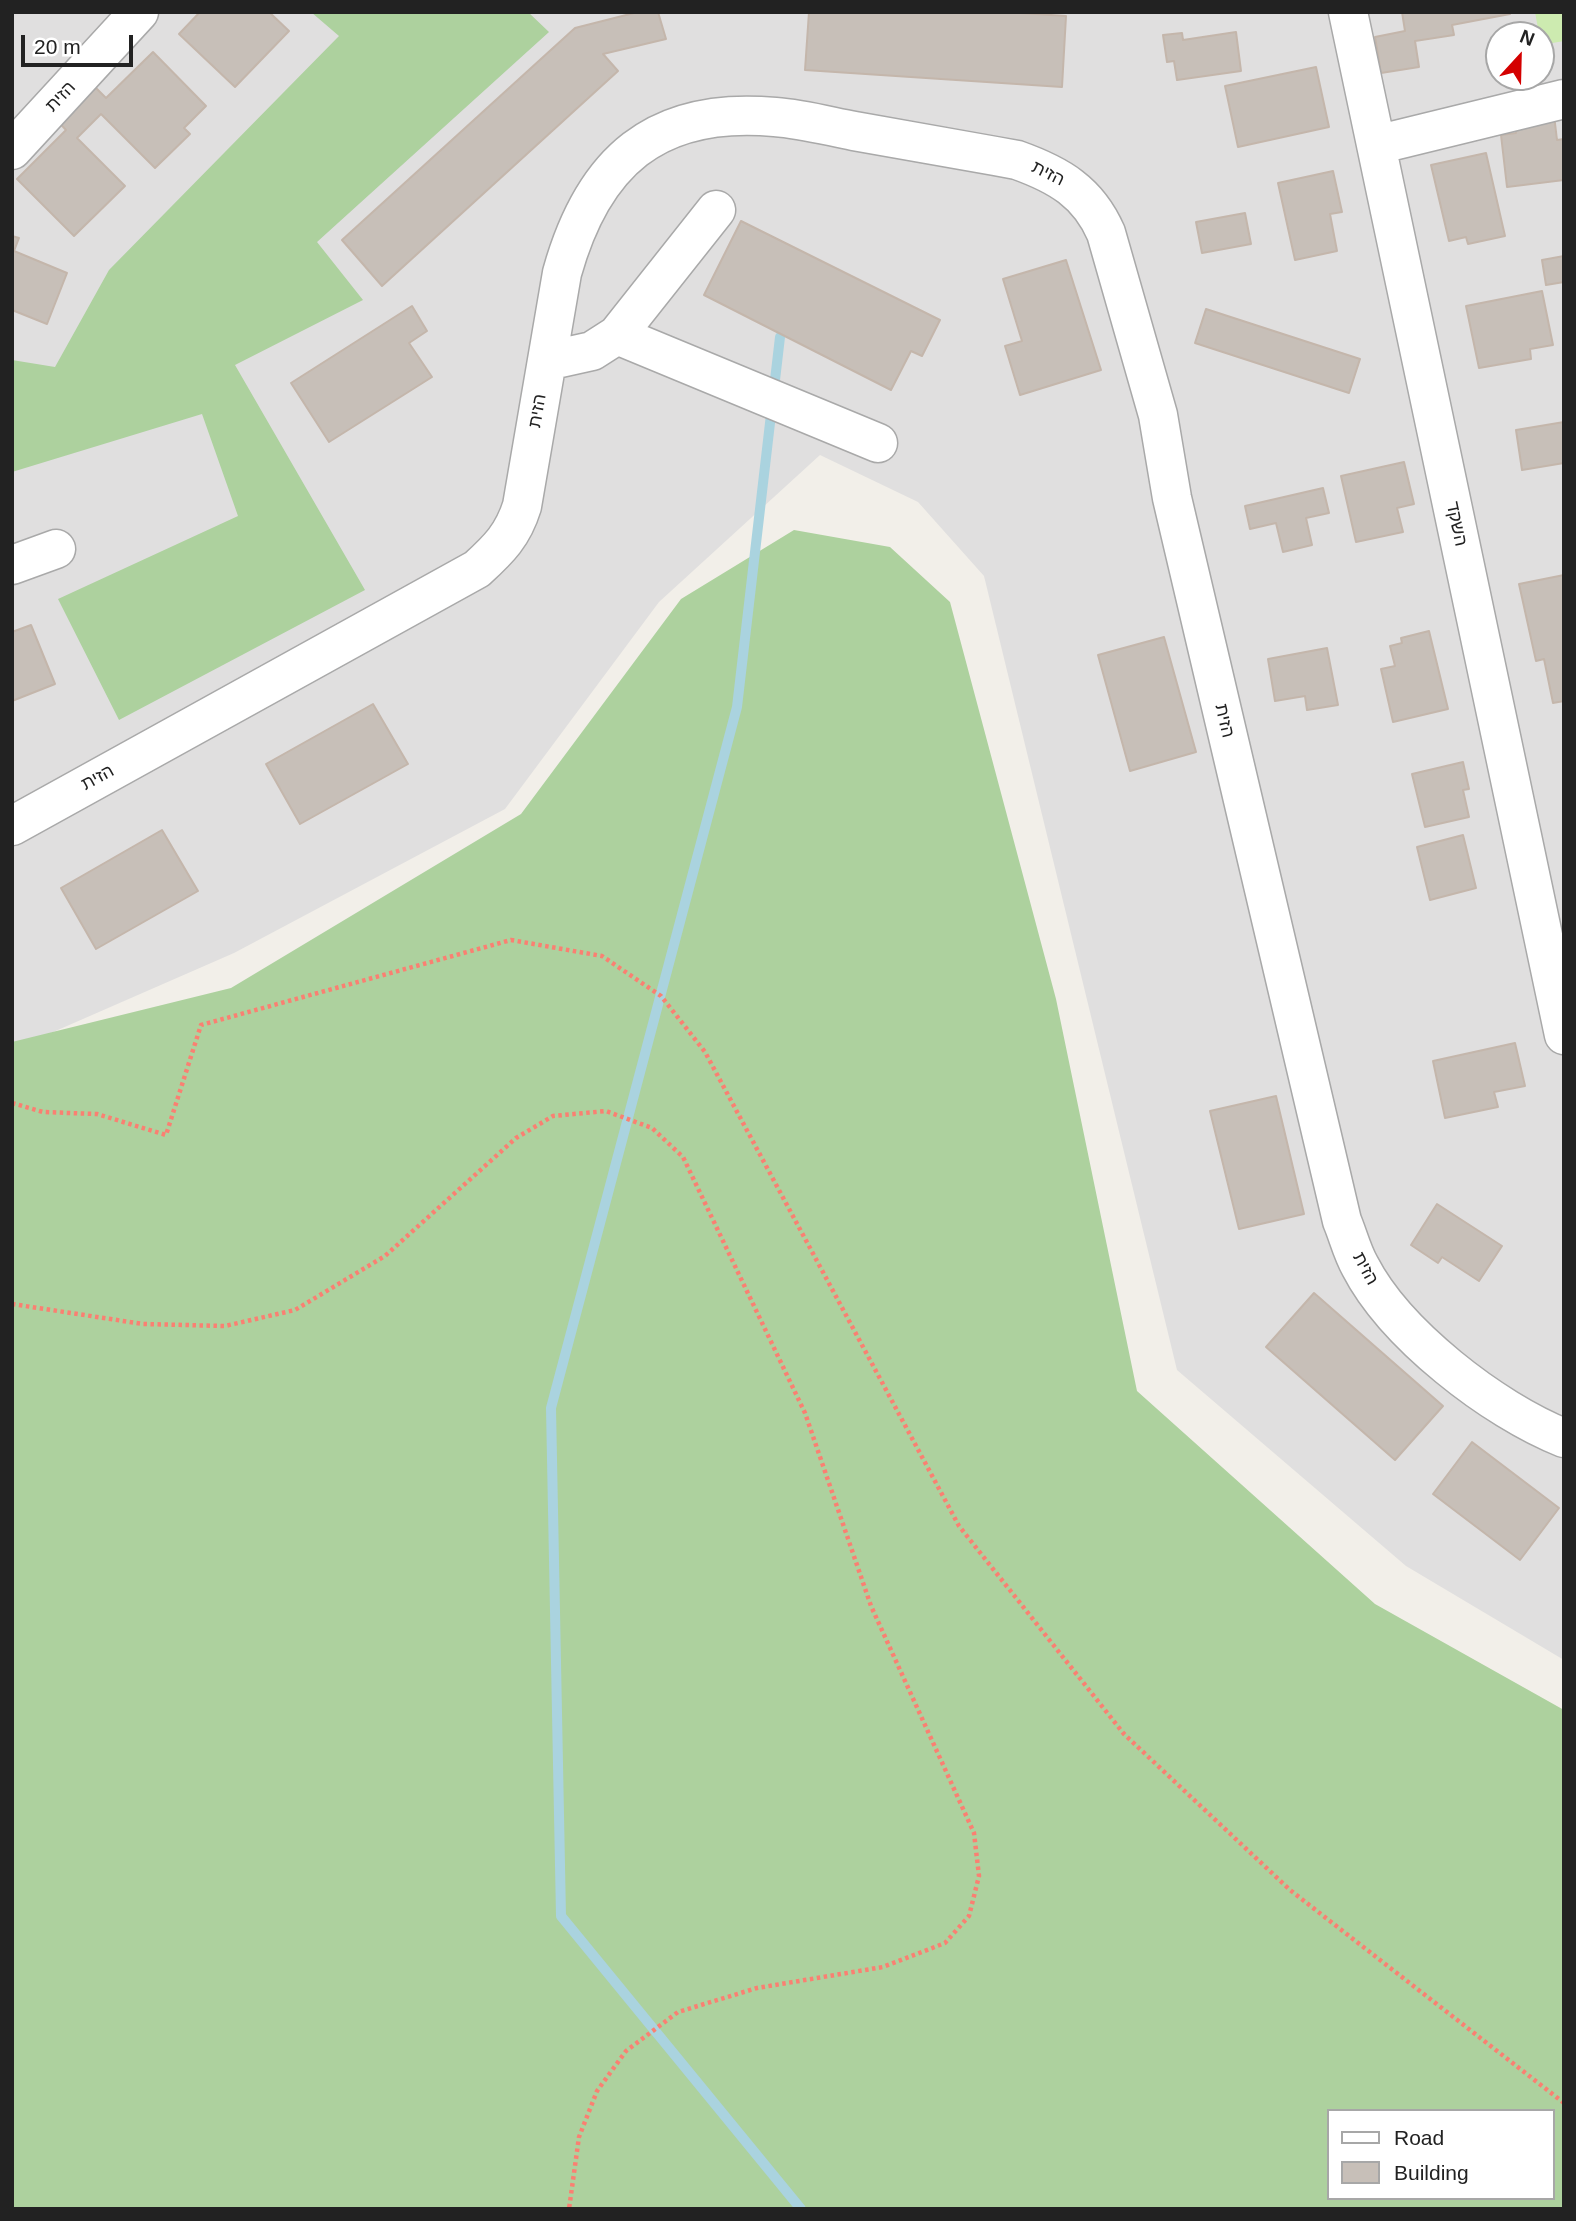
<!DOCTYPE html>
<html>
<head>
<meta charset="utf-8">
<style>
  body { margin:0 }
  #map { position:relative; width:1576px; height:2221px; overflow:hidden; background:#f2efe9; font-family:Helvetica,sans-serif }
  canvas { display:block }
  .frame { position:absolute; inset:0; border:14px solid #222; pointer-events:none }
  .legend { position:absolute; left:1327px; top:2109px; width:228px; height:91px; box-sizing:border-box; background:#fff; border:2px solid #a7a7a7; margin:0; padding:9px 12px; list-style:none; font-size:21px; color:#222 }
  .legend li { display:flex; align-items:center; gap:14px; height:35px }
  .legend b { width:35px; border:2px solid #a7a7a7 }
  .north { position:absolute; left:1485px; top:21px; width:70px; height:70px; box-sizing:border-box; background:#fff; border:2px solid #a7a7a7; border-radius:50%; rotate:22deg; font-size:19px; font-weight:700; line-height:28px; text-align:center; color:#222 }
  .north::after { content:''; display:block; margin:auto; width:24px; height:32px; background:#d40000; clip-path:polygon(50% 0,100% 100%,50% 72%,0 100%) }
  .scale { position:absolute; left:21px; top:35px; width:112px; height:32px; box-sizing:border-box; border:4px solid #222; border-top:0; padding-left:9px; font-size:21px; line-height:24px; white-space:nowrap; color:#222; -webkit-text-stroke:5px #fff; paint-order:stroke }
</style>
</head>
<body>
<div id="map">
<canvas width="1576" height="2221"></canvas>
<div class="frame"></div>
<ul class="legend">
<li><b style="height:9px;background:#fff"></b>Road</li>
<li><b style="height:19px;background:#c7bfb8"></b>Building</li>
</ul>
<div class="north">N</div>
<div class="scale">20 m</div>
</div>
<script>
const c = document.querySelector('canvas').getContext('2d');
c.lineJoin = 'round';
function fillPath(path, color) {
  c.fillStyle = color;
  c.fill(path, 'evenodd');
}
function trace(path, color, width, dash) {
  c.strokeStyle = color;
  c.lineWidth = width;
  c.lineCap = dash ? 'butt' : 'round';
  c.setLineDash(dash || []);
  c.stroke(path);
}
function write(font, color, halo, rows, align = 'center') {
  c.font = font + ' Helvetica,"Noto Sans Hebrew",sans-serif';
  c.lineWidth = 7;
  c.setLineDash([]);
  c.textBaseline = 'middle';
  c.strokeStyle = halo;
  c.fillStyle = color;
  for (const [text, x, y, turn = 0] of rows) {
    c.save();
    c.translate(x, y);
    c.rotate((+turn || 0) * Math.PI / 180);
    c.textAlign = isNaN(turn) ? turn : align;
    if (halo) c.strokeText(text, 0, 0);
    c.fillText(text, 0, 0);
    c.restore();
  }
}
fillPath(new Path2D(`
  M12,12h1552v1648l-158,-94 -229,-196 -193,-794 -66,-74 -98,-47 -161,147 -154,207 -271,144 -222,97zM1499,35h42v42h-42z`), '#e0dfdf');
fillPath(new Path2D(`
  M1535,12h29v29l-23,4z`), '#cdebb0');
fillPath(new Path2D(`
  M311,12h217l21,20 -232,210 46,58 -128,65 130,225 -246,130 -61,-121 180,-83 -36,-102 -190,58v-112l43,7 54,-97 230,-234z
  M794,530l96,17 60,55 106,397 81,392 238,213 189,106v499h-1552v-1167l219,-54 290,-174 160,-215zM1329,2111h224v87h-224z`), '#add19e');
trace(new Path2D(`
  M780,337l-43,370 -186,701 10,508 240,293`), '#aad3df', 10);
const building = new Path2D(`
  M200,12h69l20,19 -54,56 -56,-53z
  M638,12h20l8,27 -63,15 15,17 -236,215 -40,-46 233,-212z
  M809,12h197l60,4 -4,71 -257,-17z
  M1402,12h108v2l-58,11 2,10 -39,6 4,26 -38,6 -6,-36 30,-6z
  M1236,32l5,39 -64,9 -3,-19 -7,1 -4,-27 19,-2 1,7z
  M153,52l53,54 -22,22 6,6 -35,34 -54,-54 -24,24 48,48 -51,50 -57,-57 49,-49 -15,-16 36,-35 19,19z
  M1316,67l13,60 -91,20 -13,-61z
  M1554,115l3,25 7,-1v41l-57,7 -6,-52 15,-2 -2,-13z
  M1486,153l19,83 -37,8 -2,-7 -17,4 -18,-76z
  M1333,171l9,41 -12,2 7,37 -42,9 -17,-77z
  M1245,213l6,31 -49,9 -6,-31z
  M741,221l199,99 -18,36 -11,-5 -20,39 -187,-95z
  M12,236l7,2 -5,13 53,22 -20,51 -35,-14z
  M1564,256v26l-18,3 -4,-25z
  M1066,260l35,110 -81,25 -15,-49 17,-5 -19,-62z
  M1542,291l11,54 -23,4 1,10 -52,9 -13,-62z
  M412,306l15,25 -18,12 23,34 -103,65 -38,-59z
  M1206,309l154,50 -11,34 -154,-50z
  M1564,422v41l-42,7 -6,-40z
  M1404,462l10,42 -17,4 6,24 -47,10 -15,-66z
  M1323,488l6,25 -23,5 6,27 -29,7 -7,-29 -26,6 -5,-23z
  M1564,575v126l-11,2 -9,-44 -8,2 -17,-77z
  M31,625l24,59 -43,17v-69z
  M1429,631l19,78 -55,13 -12,-53 14,-3 -5,-20 12,-3 -1,-5z
  M1164,637l32,115 -66,19 -32,-116z
  M1327,648l11,57 -31,5 -2,-14 -30,5 -7,-42z
  M373,704l35,60 -108,60 -34,-60z
  M1463,762l6,27 -6,1 6,27 -44,10 -13,-53z
  M162,830l36,61 -102,58 -35,-61z
  M1463,835l13,53 -46,12 -13,-53z
  M1515,1043l10,43 -31,6 4,15 -53,11 -12,-57z
  M1276,1096l28,118 -65,15 -29,-118z
  M1437,1204l65,42 -23,35 -37,-24 -4,6 -27,-18z
  M1314,1293l129,113 -48,54 -129,-113z
  M1472,1442l87,66 -39,52 -87,-66z`);
fillPath(building, '#c7bfb8');
trace(building, '#c4b6ab', 2);
const minor = new Path2D(`
  M1348,12l216,1023
  M1376,145l188,-46
  M12,150l127,-138
  M617,335l261,108
  M547,361l45,-10 25,-16 99,-125
  M12,565l44,-16
  M12,826l465,-257c22,-20 36,-34 45,-63l40,-233c31,-111 93,-167 213,-156 27,2 53,9 79,14 55,10 109,19 163,29 42,15 71,32 89,73l52,182 14,83 170,723c6,14 10,31 18,45 35,68 133,144 204,172`);
trace(minor, '#a9a9a9', 41);
trace(new Path2D(`
  M12,1103l31,9 54,2 69,21 35,-110 310,-85 91,16 59,40 44,56 254,474 165,208 166,156 274,213
  M12,1304l131,20 82,2 70,-16 90,-54 131,-118 37,-22 53,-5 46,17 31,29 122,256 66,193 103,227 5,43 -10,40 -24,27 -62,24 -126,21 -79,24 -52,39 -29,40 -18,46 -10,72`), '#fa8072', 4.5, [3.5, 3.5]);
trace(minor, '#fff', 38);
write('18px', '#222', '#fff', [
  ["הזית",61,97,-47],
  ["הזית",1048,174,26],
  ["הזית",538,411,-80],
  ["השקד",1456,524,78],
  ["הזית",1224,721,77],
  ["הזית",98,778,-29],
  ["הזית",1365,1269,61]
]);
</script>
</body>
</html>
